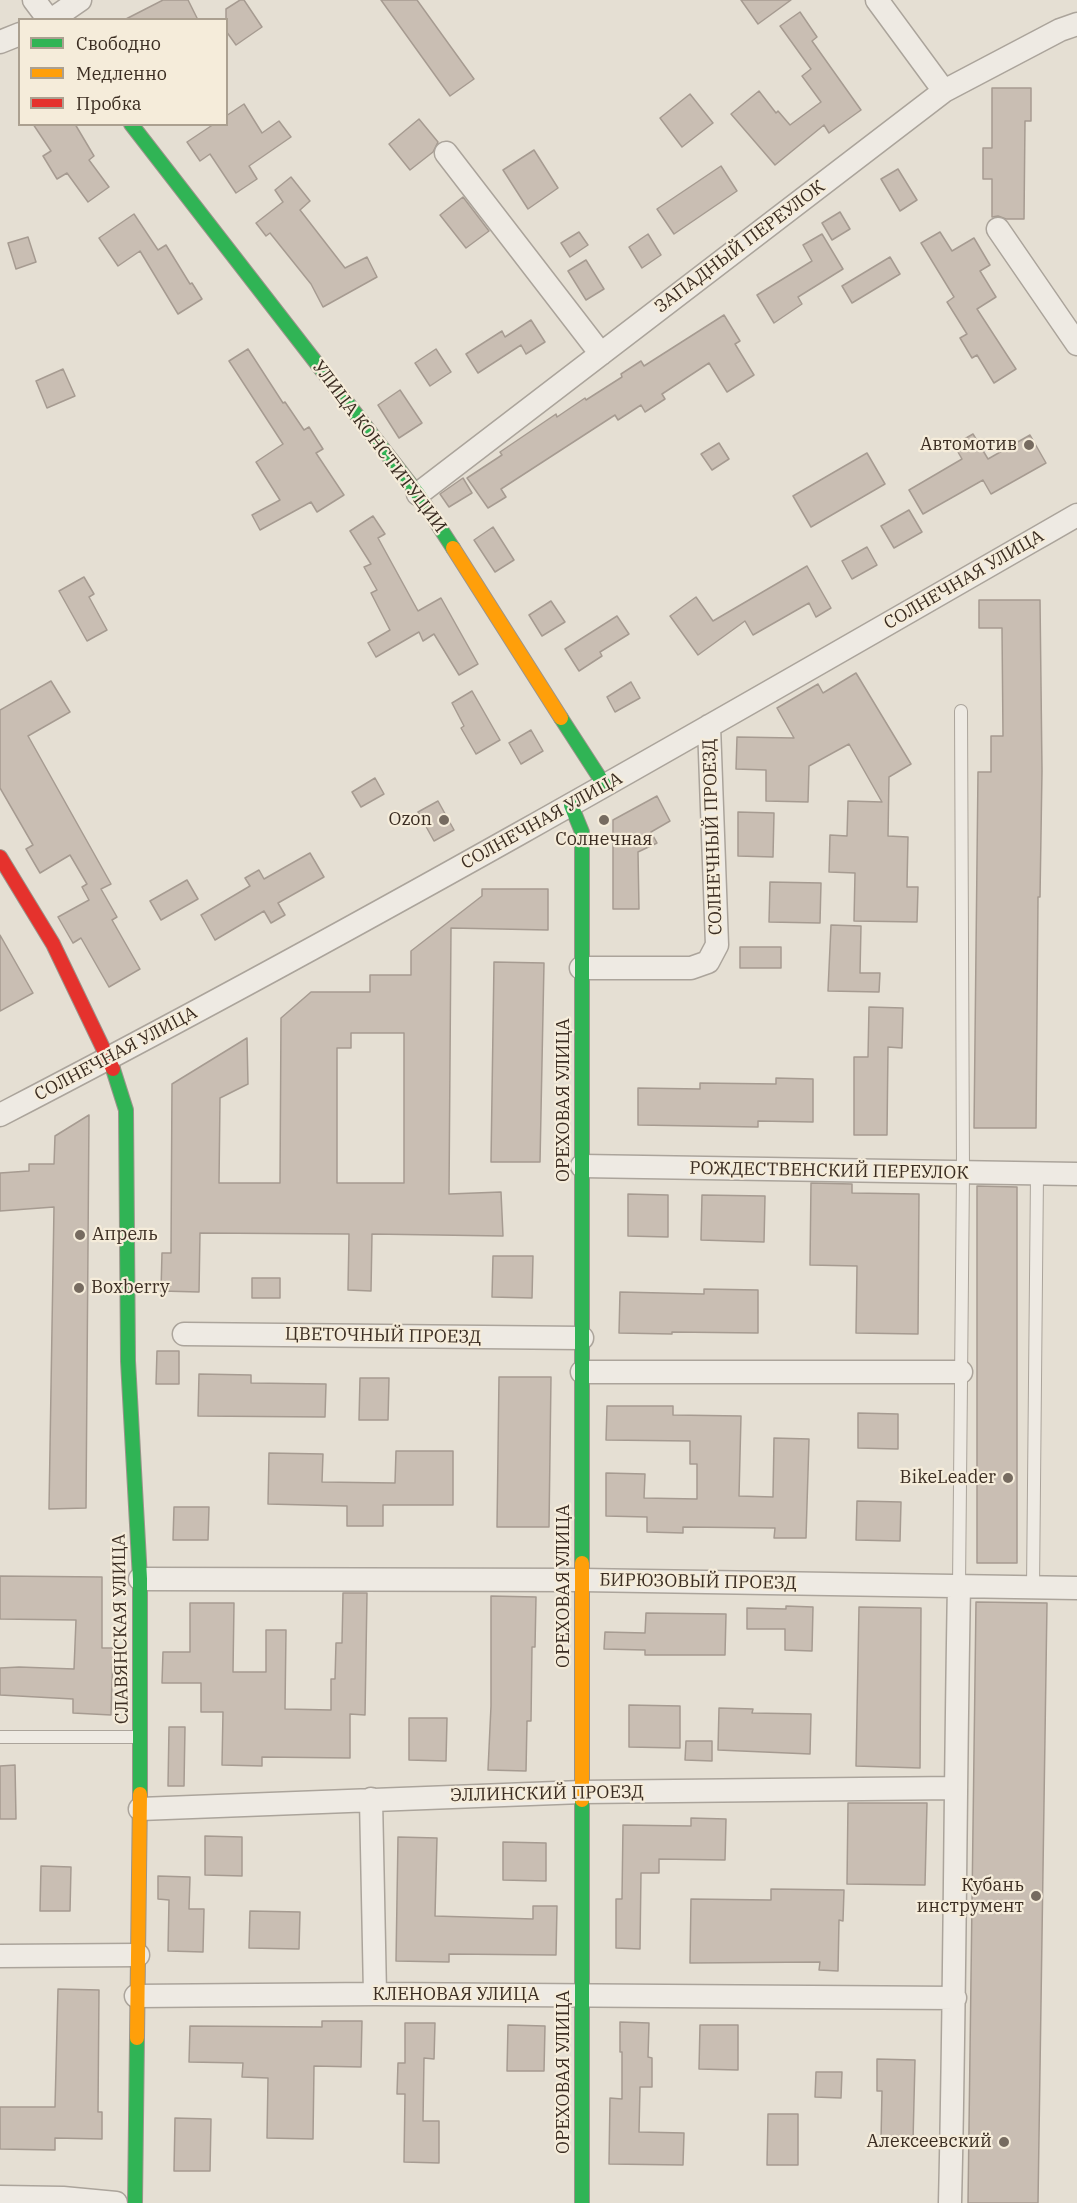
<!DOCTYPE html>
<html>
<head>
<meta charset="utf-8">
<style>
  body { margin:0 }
  #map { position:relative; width:1077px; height:2203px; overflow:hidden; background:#e5dfd3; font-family:"IBM Plex Serif",serif }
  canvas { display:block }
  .legend { position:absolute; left:18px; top:18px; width:210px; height:108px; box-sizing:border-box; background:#f5ecda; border:2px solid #aba090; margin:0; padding:8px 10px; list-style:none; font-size:18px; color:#3b2d22 }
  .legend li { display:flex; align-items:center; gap:12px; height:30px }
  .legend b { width:30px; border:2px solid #aba090 }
</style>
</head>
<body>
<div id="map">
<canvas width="1077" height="2203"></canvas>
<ul class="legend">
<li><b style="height:8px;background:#30b455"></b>Свободно</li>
<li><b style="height:8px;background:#ff9f0a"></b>Медленно</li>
<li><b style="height:8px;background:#e5322d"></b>Пробка</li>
</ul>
</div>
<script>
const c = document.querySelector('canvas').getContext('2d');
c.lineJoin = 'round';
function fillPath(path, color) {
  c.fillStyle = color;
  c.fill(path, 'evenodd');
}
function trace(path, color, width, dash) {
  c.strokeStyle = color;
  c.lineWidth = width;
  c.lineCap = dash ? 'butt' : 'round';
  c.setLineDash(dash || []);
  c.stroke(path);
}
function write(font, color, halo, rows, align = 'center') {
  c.font = font + ' "IBM Plex Serif",serif';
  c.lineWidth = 4.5;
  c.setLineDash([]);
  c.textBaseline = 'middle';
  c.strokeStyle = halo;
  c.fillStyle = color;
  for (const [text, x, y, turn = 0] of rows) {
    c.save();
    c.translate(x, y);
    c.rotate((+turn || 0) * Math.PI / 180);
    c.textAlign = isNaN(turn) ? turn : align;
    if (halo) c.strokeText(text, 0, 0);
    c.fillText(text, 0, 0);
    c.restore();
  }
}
const building = new Path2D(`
  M163,0h25l10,20h-74z
  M240,0h4l18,27 -26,18 -10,-14v-22z
  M381,0h36l57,79 -24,17z
  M741,0h50l-33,24z
  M800,12l17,25 -5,4 49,69 -32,23 -5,-8 -49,40 -44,-51 28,-23 17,22 2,-2 12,14 31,-23 -19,-26 9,-7 -31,-43z
  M992,88h39v33h-6l-1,98h-18l-8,-3 -6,1v-38h-9v-31h9z
  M690,94l23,29 -31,24 -22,-29z
  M244,104l18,29 17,-12 12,16 -42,29 8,13 -21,14 -26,-39 -10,7 -13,-19 27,-18h12v-8z
  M419,119l19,23 -5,10 -23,18 -21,-26z
  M33,124h42l19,32 -5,4 20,27 -21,15 -21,-29 -10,6 -14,-23 8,-5z
  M534,150l24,38 -30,21 -25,-39z
  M721,166l16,25 -63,43 -17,-25z
  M898,169l19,31 -17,11 -19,-32z
  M291,177l19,24 -10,9 45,58 22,-11 10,20 -54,30 -12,-23 -41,-51 -4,3 -10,-13 27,-21 -8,-12z
  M463,197l26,34 -23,17 -26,-33z
  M840,212l10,17 -18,11 -10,-17z
  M134,214l24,36 8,-5 24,39 2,-1 10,16 -24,15 -38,-63 -22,15 -19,-28z
  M579,232l9,13 -18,12 -9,-14z
  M940,232l12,19 22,-13 16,27 -10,6 16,26 -19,12 39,60 -22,14 -17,-28 -5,3 -12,-20 7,-4 -20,-32 7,-5 -33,-54z
  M648,234l13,21 -19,13 -13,-21z
  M822,234l21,35 -45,28 4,7 -28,19 -17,-28 55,-34 -9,-16z
  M28,237l8,25 -20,7 -8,-26z
  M890,257l10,17 -48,29 -10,-17z
  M586,260l18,29 -18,11 -18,-29z
  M724,315l16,26 -5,3 19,31 -27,17 -18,-29 -47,31 3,5 -20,13 -4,-7 -23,15 -3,-5 -114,74 5,8 -18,11 -21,-30 35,-23 -2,-3 56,-38 1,3 28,-19 1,2 36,-23 -1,-3 20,-13 3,5z
  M531,320l14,22 -19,12 -5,-9 -43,28 -12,-19 36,-23 3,6z
  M248,349l35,54 2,-1 19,28 5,-3 14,22 -7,4 28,42 -27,17 -6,-10 -51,28 -8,-15 28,-15 -24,-38 27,-18 -54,-83z
  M436,349l15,23 -21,14 -15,-23z
  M63,369l12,27 -28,12 -11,-27z
  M400,390l22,33 -23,15 -21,-33z
  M973,434l15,25 42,-24 16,28 -55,31 -8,-14 -60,34 -14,-24 53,-31 -8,-14z
  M719,443l10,16 -17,11 -11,-16z
  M867,453l18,31 -74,43 -18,-31z
  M463,478l9,15 -23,14 -9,-13z
  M909,510l13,22 -28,16 -13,-22z
  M373,516l12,18 -7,4 40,73 23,-13 37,66 -19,11 -25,-41 -11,7 -4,-9 -43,25 -8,-14 22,-13 -19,-37 6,-3 -13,-23 7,-3 -21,-33z
  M493,527l21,33 -19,12 -21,-32z
  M867,547l10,18 -25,14 -10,-18z
  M807,566l24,42 -15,9 -7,-14 -56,32 -8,-14 -47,34 -28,-39 26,-19 17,24z
  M84,577l10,17 -5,3 18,33 -20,11 -28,-50z
  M979,600h61l2,171 -2,126h-2l-2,231h-62l4,-356h13v-36h12l-1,-108h-23z
  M551,601l14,21 -23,14 -13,-21z
  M617,616l12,18 -29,18 2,4 -23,15 -14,-22z
  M856,673l55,91 -22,13 -1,59 20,1 -1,50h11l-1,35 -63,-1 1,-48 -26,-1 1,-37 17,1 1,-35 34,1 -33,-58 -40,22 -1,36 -42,-1v-31l-30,-1 1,-32 57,1 -17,-30 41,-24 5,9z
  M51,681l19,31 -42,24 83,148 -10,5 16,28 -5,3 28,49 -31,18 -28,-49 -8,5 -15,-26 31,-17 -7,-13 5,-3 -17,-29 -30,18 -14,-24 7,-4 -33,-57v-78z
  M631,682l9,16 -25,14 -8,-15z
  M472,691l28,49 -24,14 -15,-26 3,-2 -12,-23z
  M531,730l12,21 -22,13 -12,-21z
  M375,778l9,16 -23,13 -9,-15z
  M657,796l13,25 -19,11 6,11 -19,9 1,57h-26v-89z
  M438,801l16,29 -20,11 -16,-29z
  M738,812l36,1 -1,44 -35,-1z
  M310,853l14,24 -46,26 7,12 -14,8 -7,-12 -49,29 -14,-25 49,-29 -5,-8 14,-8 5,9z
  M187,880l11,19 -37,21 -11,-19z
  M770,882l51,1 -1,40 -51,-1z
  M482,889h66v41l-97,-2 -2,266 52,-2 2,44 -131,-2 -1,57 -23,-1 1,-56 -149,-1 -1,59 -38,-1 1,-38h9l1,-169 75,-46 1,46 -28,14 -1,85h61l1,-165 30,-26h59v-17h41v-24l71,-55zM351,1033h53v150h-67v-135h14z
  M831,925l30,1 -1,47h20l-1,19 -51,-1z
  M0,935l33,58 -33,18z
  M740,947h41v21h-41z
  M494,962l50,1 -4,199h-49z
  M869,1007l34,1 -1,40 -14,-1 -1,88h-33v-78h14z
  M776,1078l37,1v43l-55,-1v6l-120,-2v-37l62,1v-6l76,1z
  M89,1115l-3,393 -37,1 5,-302 -54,4v-38l29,-2v-7h25l1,-28z
  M811,1183l41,1v9l67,1 -1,140 -62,-1 1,-67 -47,-1z
  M977,1186l40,1v376h-40z
  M628,1194l40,1v42l-40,-1z
  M702,1195l63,1 -1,46 -63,-2z
  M493,1256h40l-1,42 -40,-1z
  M252,1278h28v20h-28z
  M704,1289l54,1v43l-86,-1v2l-53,-1 1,-41 84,2z
  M157,1351h22v33h-23z
  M199,1374l52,1v8l75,1 -1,33 -127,-1z
  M499,1377h52l-2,150h-52z
  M360,1378h29l-1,42h-29z
  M607,1406h66v9l68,1 -2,80 34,1 1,-59 35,1 -3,99h-32l1,-10 -92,-1v6l-36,-1v-15l-41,-1v-43l39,1 -1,24 53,1v-35h-7v-23l-84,-1z
  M858,1413l40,1v35l-40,-1z
  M396,1451h57v54h-70v21h-36v-20l-79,-2 1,-51 54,1 -1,28 73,1z
  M857,1501l44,1 -1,39 -44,-1z
  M174,1507h35l-1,33h-35z
  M0,1576l102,1v71h11l-2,67 -38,-2v-14l-73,-4v-27l19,-1 55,2 2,-49 -76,-1z
  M343,1593h24l-2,122 -15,-1v44l-88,-1v9l-40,-1 1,-53h-22v-29h-39l1,-31h27v-49h44l-1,69h33v-42h20l-1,79 46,1v-31h4l1,-36h6z
  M491,1596l45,1 -1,50h-3l-1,74h-4l-1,50 -38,-1 3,-64z
  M976,1602l71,1 -9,600h-70z
  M786,1606l27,1 -1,44 -27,-1v-21h-38v-21l39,1z
  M859,1607l62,1 -1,160 -64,-2z
  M646,1613l80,1 -1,41h-80v-5l-41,-1 1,-17 40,1z
  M629,1705l51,1v42l-51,-1z
  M719,1708l34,1 -1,4 59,1 -1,40 -92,-4z
  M409,1718h38l-1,43 -37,-1z
  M169,1727h16l-1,59h-16z
  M686,1741h26v20l-27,-1z
  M15,1765l1,54h-16v-53z
  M848,1803h79l-2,82 -78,-1z
  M691,1818l35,1 -1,41 -66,-1v14h-18l-1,76 -24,-1v-49h6l1,-74 68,1z
  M205,1836l37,1v39l-37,-1z
  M398,1837l39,1 -2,78 98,3v-13h24l-1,49 -107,-1v8l-53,-1z
  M503,1842l43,1v38l-43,-1z
  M41,1866l30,1 -1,44h-30z
  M158,1876l32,1 -1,32h15l-1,43 -35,-1 1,-51 -11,-1z
  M771,1889l73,1 -1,31 -4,-1 -1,51 -19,-1 1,-8 -130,1 1,-64 80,1z
  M250,1911l50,1 -1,37 -50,-1z
  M58,1989l41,1 -1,122h4v27l-47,-1v12l-55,-1v-42h55z
  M322,2021h40l-1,46 -47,-1 -1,73 -46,-1 1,-60 -26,-1 1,-14 -54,-1 1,-36 132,1z
  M620,2022l29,1 -1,34 4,1v29h-12l-1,45 45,1 -1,32 -74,-1 1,-66 12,1v-47h-2z
  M405,2023h30l-1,36 -10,-1 -1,63h16v42l-35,-1 1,-68h-8l1,-31h7z
  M508,2025l37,1 -1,45h-37z
  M700,2025h38v45l-39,-1z
  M877,2059l38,1 -2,81h-32l1,-50h-5z
  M816,2072h26l-1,26 -26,-1z
  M768,2114h30v51h-31z
  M175,2118l36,1 -1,52h-36z`);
fillPath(building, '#c9beb3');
trace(building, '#a69b91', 1.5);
const lane = new Path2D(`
  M959,1586l4,-413 -2,-462
  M1033,1588l4,-414
  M0,1737h140`);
const street = new Path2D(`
  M34,0l15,20
  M877,0l67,91
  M51,20l29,-20
  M0,42l20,-8
  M446,153l155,201
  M998,229l79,115
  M418,494l526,-403 116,-61 17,-6
  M581,968h110l17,-6 9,-17 -8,-219
  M0,1115c365,-189 721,-395 1077,-600
  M582,1166l495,8
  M184,1334l398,4
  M582,1372h379
  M140,1579l442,1 495,8
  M371,1799l4,195
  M140,1809l442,-17 373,-4
  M0,1956l138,-1
  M136,1996l239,-2 580,4
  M0,2197l63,1 53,5
  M950,2203c5,-206 5,-411 9,-617`);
const fast = new Path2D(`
  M131,124l287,370 35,54
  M561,718l44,68
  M571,805l11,27v731
  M113,1069l13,41 2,251 12,218v215
  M582,1800v403
  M135,2203l2,-165`);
const slow = new Path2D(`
  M453,548l108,170
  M582,1563v237
  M137,2038l3,-244`);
const jam = new Path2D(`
  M0,857l53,87 60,125`);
trace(lane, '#aba49b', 14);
trace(street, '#aba49b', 25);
trace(fast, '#9b948b', 16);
trace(slow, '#9b948b', 16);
trace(jam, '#9b948b', 16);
trace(lane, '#eeeae3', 12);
trace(street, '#eeeae3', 22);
trace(fast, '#30b455', 14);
trace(slow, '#ff9f0a', 14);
trace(jam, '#e5322d', 14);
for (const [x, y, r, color] of [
  [1029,445,6,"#766b60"],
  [444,820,6,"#766b60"],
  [604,820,6,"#766b60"],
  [80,1235,6,"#766b60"],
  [79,1288,6,"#766b60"],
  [1008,1478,6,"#766b60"],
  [1036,1896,6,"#766b60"],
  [1004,2142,6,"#766b60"]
]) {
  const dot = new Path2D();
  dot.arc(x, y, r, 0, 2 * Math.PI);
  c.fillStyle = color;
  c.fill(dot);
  trace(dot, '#f5ecda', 2);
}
write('18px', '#3b2d22', '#f5ecda', [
  ["ЗАПАДНЫЙ ПЕРЕУЛОК",740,247,-37],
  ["УЛИЦА КОНСТИТУЦИИ",379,447,53],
  ["СОЛНЕЧНАЯ УЛИЦА",964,580,-30],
  ["СОЛНЕЧНАЯ УЛИЦА",542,821,-29],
  ["СОЛНЕЧНЫЙ ПРОЕЗД",713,837,-92],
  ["СОЛНЕЧНАЯ УЛИЦА",116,1054,-28],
  ["ОРЕХОВАЯ УЛИЦА",564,1100,-90],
  ["РОЖДЕСТВЕНСКИЙ ПЕРЕУЛОК",829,1171,1],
  ["ЦВЕТОЧНЫЙ ПРОЕЗД",383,1336,1],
  ["БИРЮЗОВЫЙ ПРОЕЗД",698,1582,1],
  ["ОРЕХОВАЯ УЛИЦА",564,1586,-90],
  ["СЛАВЯНСКАЯ УЛИЦА",121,1629,-91],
  ["ЭЛЛИНСКИЙ ПРОЕЗД",547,1794,-1],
  ["КЛЕНОВАЯ УЛИЦА",456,1995],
  ["ОРЕХОВАЯ УЛИЦА",564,2072,-90]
]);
write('18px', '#3b2d22', '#f5ecda', [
  ["Автомотив",1017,445],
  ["Ozon",432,820],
  ["Солнечная",604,840,"center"],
  ["Апрель",92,1235,"left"],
  ["Boxberry",91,1288,"left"],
  ["BikeLeader",996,1478],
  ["Кубань",1024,1886],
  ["инструмент",1024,1907],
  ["Алексеевский",992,2142]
], 'right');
</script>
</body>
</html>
